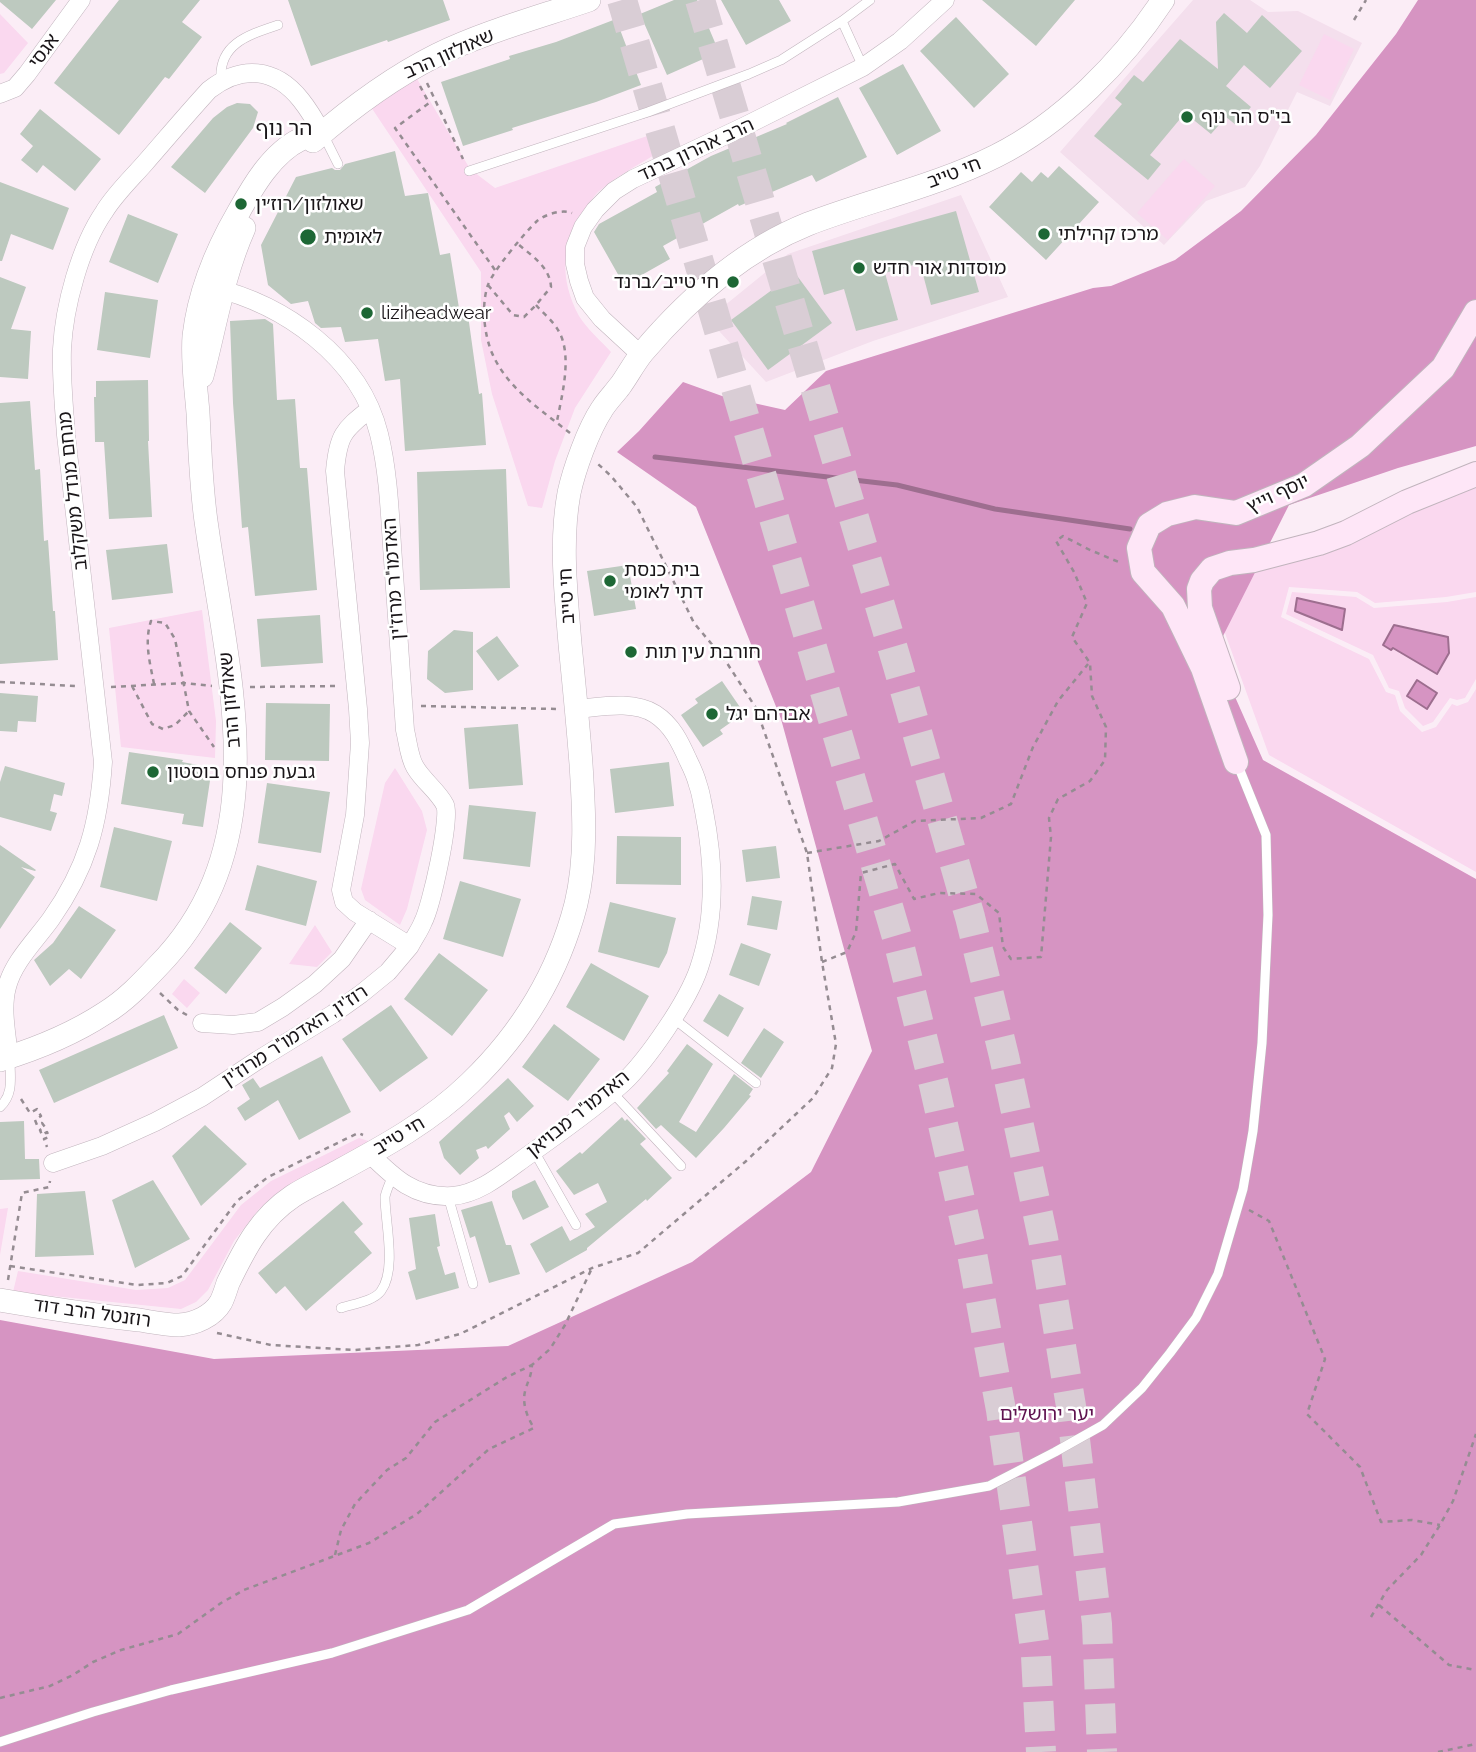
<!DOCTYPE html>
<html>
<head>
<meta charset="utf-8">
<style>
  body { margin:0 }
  canvas { display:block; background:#fbedf6 }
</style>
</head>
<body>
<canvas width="1476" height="1752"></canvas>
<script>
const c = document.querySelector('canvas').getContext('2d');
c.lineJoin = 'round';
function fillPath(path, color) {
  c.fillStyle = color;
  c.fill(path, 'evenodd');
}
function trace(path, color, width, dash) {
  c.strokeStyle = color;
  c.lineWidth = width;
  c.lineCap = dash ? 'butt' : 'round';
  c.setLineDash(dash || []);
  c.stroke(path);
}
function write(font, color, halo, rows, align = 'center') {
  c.font = font + ' Raleway,"Noto Sans Hebrew",sans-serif';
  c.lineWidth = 5;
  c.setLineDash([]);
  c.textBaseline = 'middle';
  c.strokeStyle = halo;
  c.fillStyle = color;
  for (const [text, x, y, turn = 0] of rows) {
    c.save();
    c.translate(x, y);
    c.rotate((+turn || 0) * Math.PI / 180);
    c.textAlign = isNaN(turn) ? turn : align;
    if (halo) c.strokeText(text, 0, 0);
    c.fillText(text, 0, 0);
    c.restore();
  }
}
fillPath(new Path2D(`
  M1193,0h57l18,12 30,-1 64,32 -32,63 -33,-14 -37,74 -15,21 -39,14 -42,44 -104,-93z
  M961,195l47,102 -135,44 -107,41 -58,-63 80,-65z`), '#f4dfed');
fillPath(new Path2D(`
  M0,14l28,29 -24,30 -4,1z
  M1324,34l30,15 -24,51 -31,-15z
  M413,72l57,97 25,19 161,-55 5,18c-21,13 -45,25 -63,41 -5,5 -9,12 -13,17 -24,35 -26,69 -6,107 8,13 22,25 32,36l-36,56 -20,53 -13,47 -14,-2 -36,-112 -11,-54v-68l-112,-168z
  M1184,159l31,27 -47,54 -31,-27z
  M1476,479v113l-30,5 -71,6 -18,-11 -68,-5 -8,30 88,42 17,33 9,3 5,16 22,21 14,-5 16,-23 5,2 11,-4 8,-13v183l-207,-117 -65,-180z
  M1292,592l64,5 18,11 73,-6 29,-5v82l-11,19 -8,2 -7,-2 -17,24 -10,4 -18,-18 -6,-17 -10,-3 -16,-33 -87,-41z
  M202,610l14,111 -1,37 -94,-11 -12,-119z
  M395,768l27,43 5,19 -20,79 -7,16 -35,-25 -4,-11 24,-106z
  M315,925l17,27 -15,15 -28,-3z
  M184,979l16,14 -13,15 -15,-14z
  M359,1138l19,6 -89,42 -30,23 -25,32 -26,49 -12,12 -15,7 -168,-17 5,-21 118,19 32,-2 17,-8 56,-75 30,-24z
  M8,1208l-8,47v-46z`), '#fad8ef');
fillPath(new Path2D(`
  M1418,0h58v446l-78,22 -109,37 -69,137 8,39 35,79 213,119v873h-1476v-432l214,39 294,-13 184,-84 119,-90 61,-121 -91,-332 -85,-212 -79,-55 22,-21 44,-49 39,14 63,14 41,-39 267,-83 18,-2 64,-26 66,-49 75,-76 80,-101z`), '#d694c2');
const water = new Path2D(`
  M1297,598l48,11 -3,21 -47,-19z
  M1394,625l54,12 1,16 -12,21 -44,-26 -2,2 -8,-5z
  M1417,680l20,13 -10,16 -20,-13z`);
fillPath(water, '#d694c2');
trace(water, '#9d6e8f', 2);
trace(new Path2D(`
  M655,457l242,28 98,24 135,20`), '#9d6e8f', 5);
fillPath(new Path2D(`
  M0,0h56l-24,29 -32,-27z
  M119,0h81l-18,22 20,15 -33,42 -4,-2 -46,58 -65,-52z
  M288,0h155l7,20 -62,22 -1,-2 -76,26z
  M674,0h23l22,52 -52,23 -27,-61z
  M721,0h58l12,21 -45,24z
  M982,0h93l-39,46z
  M1224,13l23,20 15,-18 40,36 -32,37 -26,-23 -18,21 25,21 -15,18 -10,-8 -15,17 -26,-21 -35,42 11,9 -13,16 -54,-44 28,-32 -7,-6 19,-23 9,7 37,-43 38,30 -2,-47z
  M956,17l53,57 -35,34 -54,-57z
  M616,19l25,66 -45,17 -84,26 1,2 -50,16 -22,-64 69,-23 -1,-3 47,-14z
  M903,64l38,67 -44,24 -38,-67z
  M838,97l29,60 -51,25 -4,-7 -73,31 -1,-2 -75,42 7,13 -46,26 -30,-53 5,-8 58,-32 -2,-5 56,-31 76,-32 -1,-1z
  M237,103l13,1 8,8 -5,16 -48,65 -34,-26 42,-49 14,-11z
  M40,109l61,50 -26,32 -32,-26 -6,8 -16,-13 12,-14 -13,-12z
  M395,151l10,45 23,-3 12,62 10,-2 9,55h8l12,86 3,-1 4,52 -81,6 -5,-72 -15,2 -7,-42 -33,3 -4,-15 -20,1 -6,-5 -7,-22 -17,3 -23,-19 -7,-40 35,-68 36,-9 3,2h5l5,-6z
  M1059,166l40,36 -53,58 -57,-53 32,-35 11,10 9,-10 7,6z
  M0,182l69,26 -16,42 -42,-16 -9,27h-2z
  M956,211l23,81 -48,13 -11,-42 -35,10 13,47 -42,11 -12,-42 -20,6 -12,-44z
  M128,214l50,20 -20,49 -49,-21z
  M795,273l37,50 -64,47 -37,-50z
  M0,277l26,10 -15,42 20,2 -3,48 -28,-2z
  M105,292l53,8 -8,58 -53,-8z
  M265,319l8,5 4,76 18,-1 5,69h7l10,122 -62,6 -7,-69 -6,1 -9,-125 -3,-82z
  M148,380l1,61h-1l4,76 -43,2 -5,-77h-9l-1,-45h2v-16z
  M30,401l5,69 5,-1 4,72 4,-1 5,71h2l3,49 -58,4v-261z
  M506,469l4,119 -90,2 -3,-118z
  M167,544l6,49 -61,7 -6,-50z
  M628,565l8,44 -42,7 -7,-45z
  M320,615l3,48 -62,4 -4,-48z
  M454,630l19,2v58l-28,3 -18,-14 1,-28z
  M497,636l22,30 -21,15 -22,-30z
  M722,681l22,32 -24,17 3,4 -20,13 -22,-32 17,-12 -3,-4z
  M0,693l38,3 -2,26 -18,-1 -1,11 -17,-1z
  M266,703l64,1 -1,57 -64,-1z
  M518,724l5,61 -54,4 -5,-61z
  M129,752l54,8 -1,2 16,3 -1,7 14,2 -8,53 -21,-3 2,-10 -63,-10z
  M669,762l5,44 -59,7 -5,-44z
  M5,766l60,17 -3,13 -8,-2 -4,17 7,2 -6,18 -51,-14v-35z
  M267,783l63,9 -9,61 -63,-10z
  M469,805l67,7 -6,55 -67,-8z
  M114,827l58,14 -15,60 -57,-14z
  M617,836l64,1v48l-65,-1z
  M0,845l36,25 -1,1 -14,-4 14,10 -35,52z
  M776,846l4,32 -34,4 -4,-32z
  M257,865l60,16 -11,45 -61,-16z
  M460,881l61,18 -18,58 -60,-18z
  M752,896l30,5 -5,29 -30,-5z
  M610,902l66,16 -9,35 -8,15 -61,-16z
  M79,906l37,24 -35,49 -12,-10 -19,17 -16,-26 19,-17z
  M230,922l32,26 -36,46 -32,-26z
  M741,943l30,11 -12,32 -30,-11z
  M439,953l49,37 -36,46 -48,-37z
  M591,963l58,33 -25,45 -58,-34z
  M719,994l25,14 -16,29 -25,-16z
  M391,1005l37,53 -48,34 -38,-53z
  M164,1015l14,33 -124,55 -15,-33z
  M554,1024l46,35 -32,42 -46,-34z
  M764,1028l20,14 -23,36 -20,-15z
  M687,1044l26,20 -34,58 17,10 38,-58 19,15 -4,6 2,1 -27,32 -28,30 -35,-33 -5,4 -19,-21 32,-35 -2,-2z
  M322,1056l29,56 -52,28 -21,-40 -33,21 -8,-13 13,-9 -8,-14 11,-7 7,10z
  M508,1078l26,28 -17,16 -8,-10 -5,4 6,13 -22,20 -2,-3 -10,4 3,8 -19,17 -16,-17 -5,-16z
  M622,1117l3,4 2,-2 19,20 -6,5 32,34 -25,23 -1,-2 -59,49v2l-41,23 -16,-29 32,-18 8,15 25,-14 -10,-13 22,-12 -9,-19 -24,12 -18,-24 24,-19 2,2z
  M24,1121l1,38h14l1,20 -40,1v-58z
  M205,1125l42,39 -46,42 -29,-50z
  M153,1180l37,59 -55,29 -23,-68z
  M535,1180l14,27 -26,13 -11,-23v-6z
  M85,1191l9,64 -59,2 2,-63z
  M343,1201l20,23 -9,8 18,21 -66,58 -21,-25 -9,8 -18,-21z
  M492,1201l14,44h5l9,29 -31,9 -14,-47 -5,2 -9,-28z
  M435,1214l5,32 -3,1 8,28 10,-3 4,16 -43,12 -8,-28 8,-3 -7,-51z`), '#bdc9bf');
trace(new Path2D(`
  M622,0l277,944 35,141 37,163 30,162 35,246 5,96
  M700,0l198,666 72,251 34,139 39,182 28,168 26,218 5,128`), '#d9cdd5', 30, [30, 15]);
const service = new Path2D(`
  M842,21l21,46
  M221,81c-3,-37 27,-46 57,-56
  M323,134l15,30
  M469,171l179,-59 101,-38 32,-14 61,-39 28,-21
  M673,1018l83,65
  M612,1092l69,74
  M0,1107c14,-13 10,-30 10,-47
  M534,1151l42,74
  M448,1196l25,88
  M341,1308c12,-4 33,-7 40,-17 16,-22 4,-69 4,-94 1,-6 5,-14 7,-20
  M0,1742l93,-30 78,-22 161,-37 136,-43 146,-86 73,-10 211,-12 91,-16 66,-34 48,-27 39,-37 28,-35 26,-35 22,-44 25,-85 10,-58 9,-88 6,-128 -2,-80 -29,-72`);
const minor = new Path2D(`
  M0,94l15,-6 12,-14 54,-74
  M211,287c73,17 149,70 168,147 10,40 11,85 14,126 4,57 8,114 12,170 3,12 4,27 10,37 8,14 23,24 30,38 6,13 -14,102 -22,117 -3,8 -9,16 -13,24
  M641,355l-39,-36 -17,-21 -6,-17 -4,-17v-17l8,-20 12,-17 19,-19 19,-12 112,-53 118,-59 37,-26 45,-41
  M202,1023l31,2 25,-3 25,-15 32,-23 27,-25 27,-39
  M9,1057c-2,-22 -8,-48 -2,-70 6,-25 29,-47 44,-68 36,-51 48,-95 52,-157l-37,-327c-2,-29 -5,-57 -4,-86 2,-42 18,-102 42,-137 11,-18 27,-33 41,-49 21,-24 42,-49 64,-73 32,-25 66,-23 92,10 8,10 15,22 21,33
  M370,1154c24,24 45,44 82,42 29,-2 55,-26 78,-42 32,-23 64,-45 93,-71 25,-24 65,-82 76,-115 17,-50 15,-106 5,-157 -2,-9 -3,-18 -6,-26 -2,-8 -6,-17 -10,-25 -8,-18 -16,-35 -33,-46 -22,-14 -55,-7 -79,-5
  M53,1163l49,-17 53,-24 47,-25 56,-37 75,-46 28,-20 27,-22 22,-26 -55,-34 -11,-10 -3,-12 14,-75 5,-72 -2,-34 -23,-238c3,-35 8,-41 35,-62`);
const tertiary = new Path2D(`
  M313,141c38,-33 78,-63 124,-86 47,-23 102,-38 152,-55
  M202,376c13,-49 21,-101 42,-148
  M0,1060c36,-11 73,-26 105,-47 20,-12 37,-30 53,-47 120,-122 70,-289 49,-438 -6,-38 -7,-77 -9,-115 -2,-26 -6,-51 -4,-77 5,-43 22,-85 44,-123 15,-27 34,-60 63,-74 7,-3 14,-4 21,-6
  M0,1300c46,8 93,15 139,20 13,2 27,5 40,5 16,-1 34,-9 42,-23 3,-6 5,-13 7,-19 17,-35 32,-65 65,-87 14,-9 30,-16 44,-24 48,-26 94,-51 133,-89 52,-50 88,-109 106,-179 11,-46 8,-94 5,-140 -3,-40 -7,-80 -11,-120 -4,-50 -10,-102 -1,-151 5,-23 19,-63 33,-84 5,-8 12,-15 18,-23 8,-11 14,-23 23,-34 44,-52 100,-102 165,-128 62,-24 128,-38 188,-68 66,-33 127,-95 167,-156`);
const secondary = new Path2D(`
  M1228,688l-28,-80 -1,-19 3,-8 10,-12 18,-6 24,-3 65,-17 27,-10 61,-31 69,-28
  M1236,762l-33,-94 -30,-62 -30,-34 -4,-24 10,-23 18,-11 28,-7 41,6 68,-28 56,-39 83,-78 33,-56`);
trace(service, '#c1b4bd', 10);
trace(minor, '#c1b4bd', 19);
trace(tertiary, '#c1b4bd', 24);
trace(secondary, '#c1b4bd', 26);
trace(new Path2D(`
  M1354,20l12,-20
  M427,83l36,76
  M420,86l9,17 -34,25 100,142
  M488,285l25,30 11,2 12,-12 15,-18c-1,-20 -19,-31 -33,-43
  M536,305c7,8 17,16 22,25 15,24 4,65 -1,91
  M570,433c-29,-23 -63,-45 -78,-80 -8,-19 -11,-48 -4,-68 4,-13 39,-55 49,-64 9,-7 25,-12 35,-8
  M0,682l76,4
  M154,684c-4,-21 -10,-42 -3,-63l14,2 10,16 14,72 25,36
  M132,686l20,38 11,5 12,-4 13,-13
  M111,687l73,-4 28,3
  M250,687l88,-1
  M421,706l136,3
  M807,853l72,-12 36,-20 66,-3 30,-14 22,-57 25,-46 30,-37
  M822,962l25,-10 9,-20 5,-59 34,-9 19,35 25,-6 37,1 23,19 4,34 8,12 30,-2 10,-120 -2,-19 9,-19 32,-18 15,-21 1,-33 -14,-31 -2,-33 -18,-26 15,-34 -13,-31 -18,-31 7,-5 27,14 31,13
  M160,993l18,17 9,5
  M21,1099l9,14 7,-4 4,7 -6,4 2,5 5,-2 3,4 -5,3 2,5 5,-3 2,5 -5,2 3,8
  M1249,1210l20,11 56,138 -18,55 53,53 21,55 31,-2 28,5
  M10,1266l127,19 30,-2 15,-7 55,-75 31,-24 90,-44 5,2
  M8,1280l14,-87 27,-6 1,-6
  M217,1333l54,12 83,5 64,-5 42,-11 132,-66 46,-15 107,-91 68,-64 19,-30 4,-24 -14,-82 -15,-109 -51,-145 -31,-48 -31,-37 -57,-116 -26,-31 -13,-12
  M335,1555l6,-25 14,-26 32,-34 19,-12 29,-36 72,-45 25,-12
  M1379,1605l70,60 27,5
  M1371,1617l16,-27 34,-35 19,-30 13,-24 23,-67
  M0,1698l50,-12 23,-11 20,-13 28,-12 57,-16 43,-31 23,-13 125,-47 48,-29 72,-65 45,-21c-7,-11 -13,-26 -8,-40 3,-10 5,-11 6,-23l18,-16 15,-24 27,-57
  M1438,1752l38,-8`), '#958c92', 2.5, [5, 5]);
trace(service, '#fff', 9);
trace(minor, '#fff', 18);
trace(tertiary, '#fff', 23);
trace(secondary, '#fee6f7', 24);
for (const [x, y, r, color] of [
  [1187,117,7,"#1d6735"],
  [241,204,7,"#1d6735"],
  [1044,234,7,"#1d6735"],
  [308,237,9,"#1d6735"],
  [859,268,7,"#1d6735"],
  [733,282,7,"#1d6735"],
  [367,313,7,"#1d6735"],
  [610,581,7,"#1d6735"],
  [631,652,7,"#1d6735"],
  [712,714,7,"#1d6735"],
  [153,772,7,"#1d6735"]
]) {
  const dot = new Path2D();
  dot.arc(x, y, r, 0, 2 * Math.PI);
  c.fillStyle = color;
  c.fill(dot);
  trace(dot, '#fff', 2.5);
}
write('19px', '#191518', '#fff', [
  ["אגסי",44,51,-54],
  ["שאולזון הרב",449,54,-24],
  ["הרב אהרון ברנד",696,150,-25],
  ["חי טייב",954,173,-21],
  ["מנחם מנדל משקלוב",73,491,-96],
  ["יוסף וייץ",1278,494,-25],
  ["האדמו\"ר מרוז'ין",394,579,-94],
  ["חי טייב",567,596,-93],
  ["שאולזון הרב",230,700,-95],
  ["רוז'ין, האדמו\"ר מרוז'ין",295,1036,-33],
  ["האדמו\"ר מבויאן",578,1114,-39],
  ["חי טייב",399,1136,-31],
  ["רוזנטל הרב דוד",92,1313,8]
]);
write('19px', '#191518', '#fff', [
  ["בי\"ס הר נוף",1201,117],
  ["שאולזון/רוז׳ין",255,204],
  ["מרכז קהילתי",1058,234],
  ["לאומית",324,237],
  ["מוסדות אור חדש",873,268],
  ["חי טייב/ברנד",719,282,"right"],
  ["liziheadwear",381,313],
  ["בית כנסת",624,570],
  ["דתי לאומי",624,592],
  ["חורבת עין תות",645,652],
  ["אברהם יגל",726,714],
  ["גבעת פנחס בוסטון",167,772]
], 'left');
write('19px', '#5f124f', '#fff', [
  ["יער ירושלים",1047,1414]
]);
write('21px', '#191518', '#fff', [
  ["הר נוף",284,129]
]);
</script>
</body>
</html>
